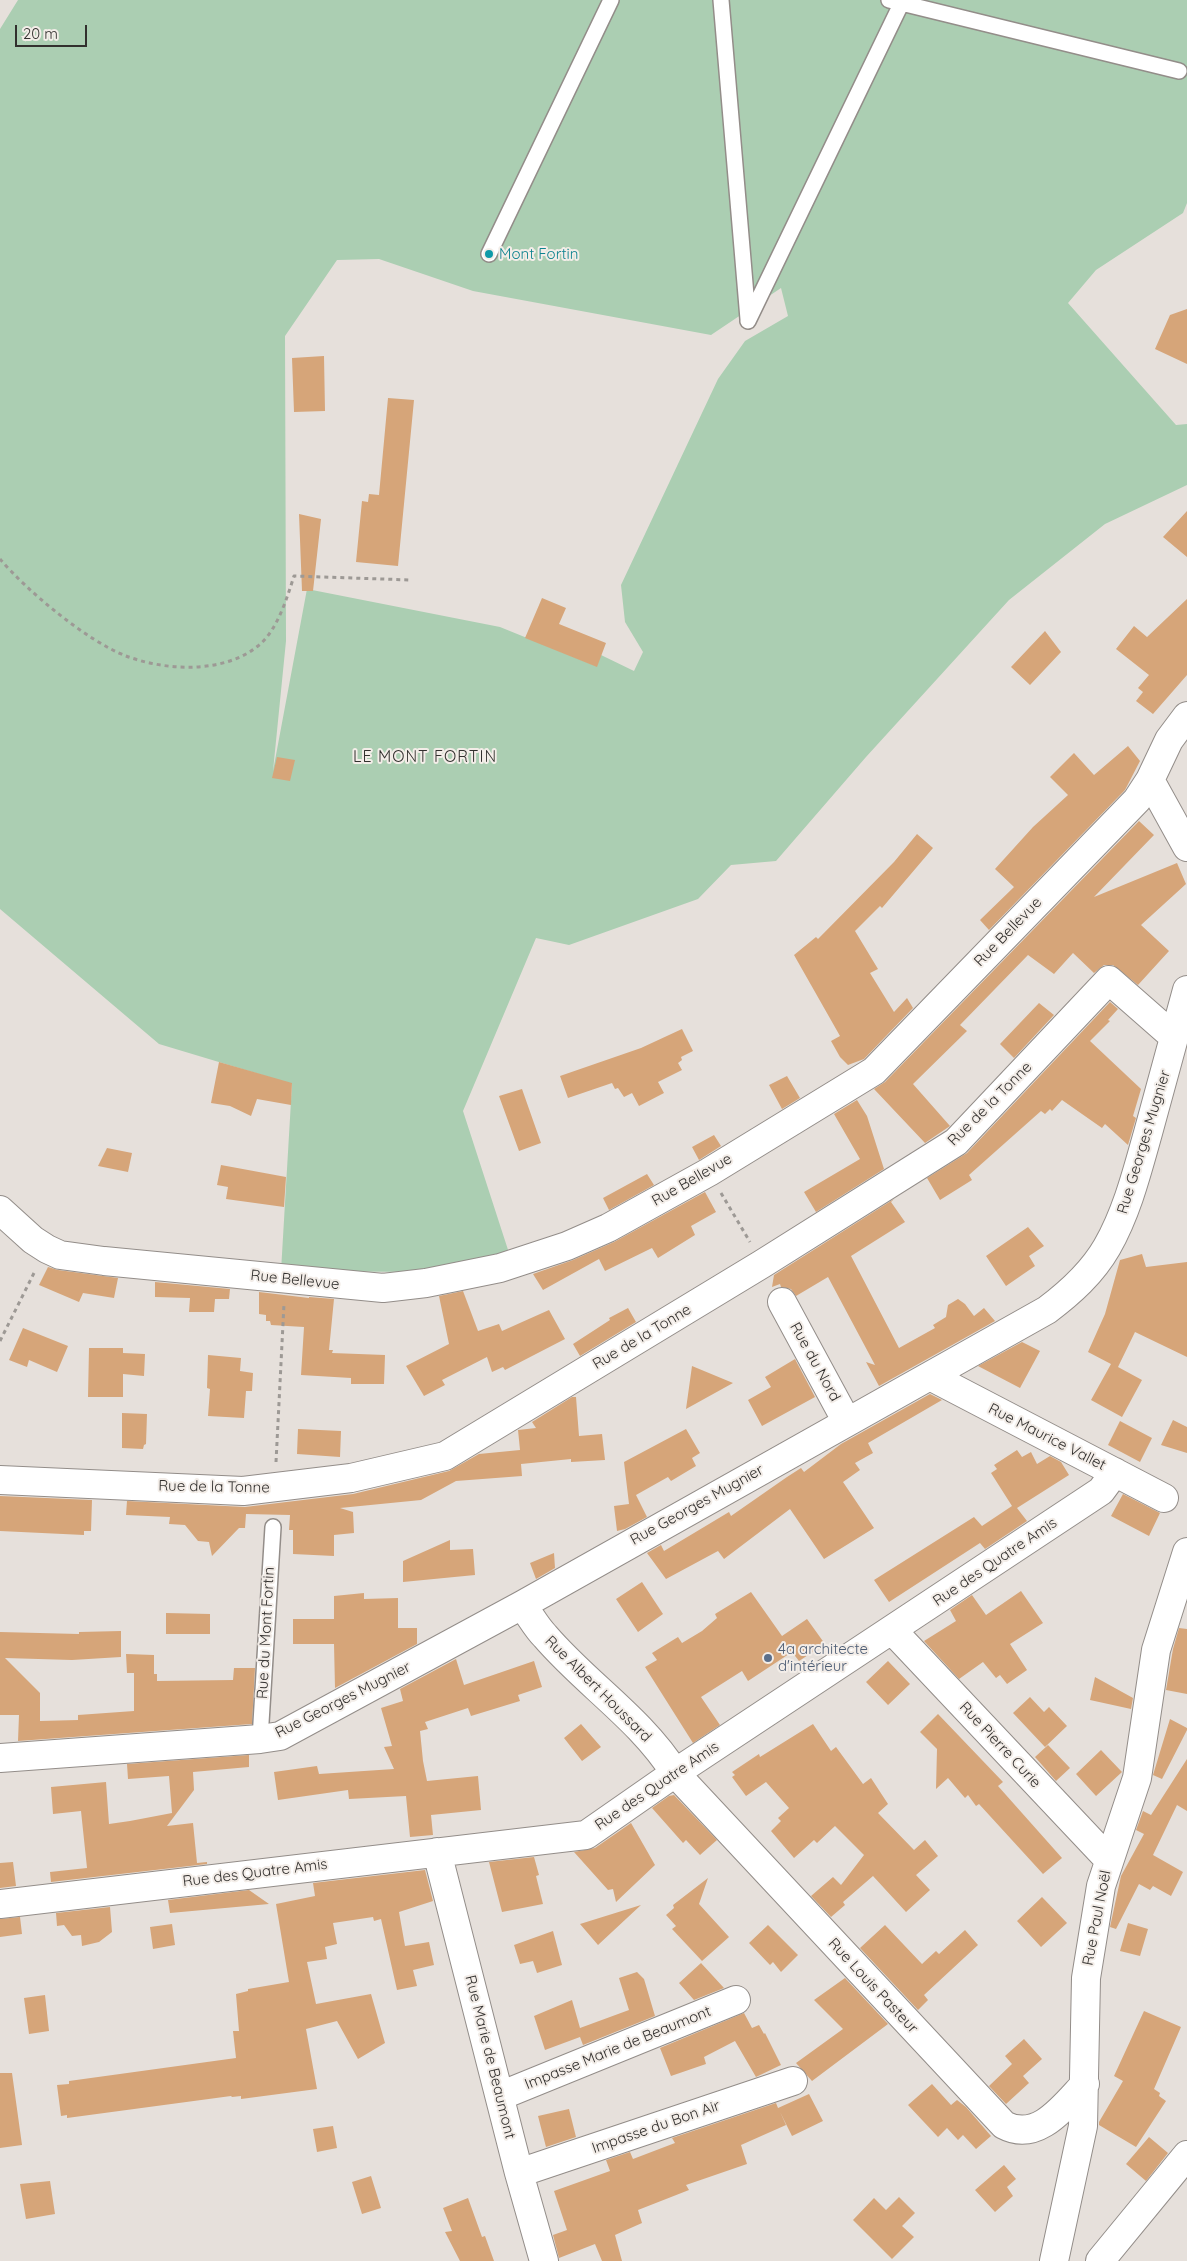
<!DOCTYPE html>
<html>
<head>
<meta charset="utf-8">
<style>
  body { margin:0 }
  #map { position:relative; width:1187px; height:2261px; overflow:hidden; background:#e6e0db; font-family:Quicksand,sans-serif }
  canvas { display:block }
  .scale { position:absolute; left:15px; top:25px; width:72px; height:22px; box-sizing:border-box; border:2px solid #32302e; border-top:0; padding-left:6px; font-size:15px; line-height:18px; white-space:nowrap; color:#32302e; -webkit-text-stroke:4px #f3ede8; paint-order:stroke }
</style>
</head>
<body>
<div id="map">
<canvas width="1187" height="2261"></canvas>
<div class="scale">20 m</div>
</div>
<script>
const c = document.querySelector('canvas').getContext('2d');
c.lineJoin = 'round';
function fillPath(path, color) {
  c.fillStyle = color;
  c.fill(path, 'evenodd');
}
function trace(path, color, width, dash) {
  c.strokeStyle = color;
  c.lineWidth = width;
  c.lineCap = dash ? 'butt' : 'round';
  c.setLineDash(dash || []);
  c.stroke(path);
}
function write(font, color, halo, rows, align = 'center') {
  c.font = font + ' Quicksand,sans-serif';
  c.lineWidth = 4;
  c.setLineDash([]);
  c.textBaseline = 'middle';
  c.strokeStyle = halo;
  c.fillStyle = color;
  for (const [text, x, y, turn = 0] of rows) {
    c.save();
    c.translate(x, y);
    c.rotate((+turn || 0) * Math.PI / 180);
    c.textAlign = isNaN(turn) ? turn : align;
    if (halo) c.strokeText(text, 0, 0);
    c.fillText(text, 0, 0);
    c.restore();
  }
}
fillPath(new Path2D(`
  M18,0h1169v203l-4,10 -87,57 -28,33 108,122 11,-1v61l-82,39 -96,76 -143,157 -90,104 -45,4 -33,34 -129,46 -33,-7 -73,173 47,145 -84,16 -145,-1 11,-187 -133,-40 -159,-135v-880zM379,259l94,32 238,44 70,-47 7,28 -43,25 -27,38 -97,206 4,37 18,30 -9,19 -33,-16 -5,11 -96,-39 -193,-38 -34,182 13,-130 -1,-305 52,-76z`), '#abceb2');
fillPath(new Path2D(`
  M1187,309v55l-32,-15 15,-34z
  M324,356l1,55 -31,1 -2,-54z
  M388,398l26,2 -16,166 -42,-4 6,-61 6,1 1,-8 10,1z
  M1187,511v46l-24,-20z
  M299,514l22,5 -8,72h-11z
  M542,598l24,10 -7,16 47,19 -9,24 -72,-29z
  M1187,599v76l-34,39 -17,-13 7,-9 -5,-4 11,-13 -33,-26 18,-23 13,11z
  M1045,631l16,21 -31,33 -19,-18z
  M1128,746l12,15 -15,29 -136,140 -9,-10 34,-33 -19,-18 38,-42 35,-32 -18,-18 24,-24 20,22z
  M277,757l18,3 -5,21 -18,-3z
  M1139,821l15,14 -60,62 83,-34 9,21 -45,41 28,26 -31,34 -25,-20h-9l-10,8 -21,-20 -19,21 -26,-19 -68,70 7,6 -54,53 37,42 -25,17 -51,-54 11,-7z
  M917,834l16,14 -51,60 -2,-2 -25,25 23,38 -8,4 24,39 13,-14 6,10 -49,51 -16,6 -8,-8 -9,-16 9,-5 -46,-81 22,-18 2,2 76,-77z
  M1110,1002l8,7 -10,11 2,1 -20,20 51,48 -8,27 3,2 -8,27 -23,-21 -3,4 -40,-28 -10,11 -2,-2 -5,5 -4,-3 -72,64 3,5 -32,20 -13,-22 40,-25z
  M1039,1003l15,12 -40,43 -14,-14z
  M682,1029l11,22 -12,6 1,3 -4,3 4,7 -24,12 6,11 -25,13 -7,-13 -8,4 -6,-9 -3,1 -3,-6 -44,15 -8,-22 81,-28z
  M219,1062l73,21 -1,22 -34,-6 -6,17 -21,-10 -19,-3z
  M787,1076l13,22 -18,11 -13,-24z
  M522,1089l19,54 -22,8 -20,-55z
  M857,1100l10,16 17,53 -68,43 -12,-20 56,-33 -26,-45z
  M714,1135l7,11 -22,14 -7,-13z
  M107,1148l25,5 -4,19 -30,-6z
  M221,1165l65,12 -2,30 -58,-8 2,-12 -11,-2z
  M647,1174l7,11 -45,25 -6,-12z
  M705,1192l11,20 -25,14 4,9 -37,23 -6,-10 -47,23 -6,-12 -56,31 -10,-16 40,-14 41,-18z
  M894,1199l-3,3 14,20 -54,34 48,92 36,-20 -2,-3 13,-8 2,-12 10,-6 7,5 9,12 10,-8 11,13 -116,65 -13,-24 9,3 -47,-88 -32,19 -5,-7 -10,-2 -1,-3 -8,3 2,-12z
  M1028,1227l16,19 -15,10 6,10 -29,20 -20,-30z
  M1142,1254l4,13 41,-5v95l-52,-25 -17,35 24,13 -20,37 -31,-17 20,-36 -23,-12 17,-38 15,-54z
  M48,1267l10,3 60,8 -4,20 -31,-5 -4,9 -40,-17z
  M155,1282l75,7 -1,10h-14l-1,13h-25l1,-14 -35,-1z
  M463,1291l15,40 21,-7 3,7 47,-21 16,29 -60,31 -2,-3 -11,5 -5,-15 -45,23 3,5 -21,11 -18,-30 43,-22 -10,-48z
  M259,1292l50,6v-1l25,2 -5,51h4l-1,3 53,2 -1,29h-33v-6l-50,-3 3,-48 -33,-2 -1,-4h-4v-6l-7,-1z
  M628,1308l8,14 -56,34 -7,-12 37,-24 -1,-2z
  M23,1328l45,18 -11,26 -28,-12 -2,7 -18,-7z
  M1022,1342l18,9 -20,37 -42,-22z
  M89,1348h34v5l22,1 -1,22 -21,-2v23h-35z
  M208,1355l33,3 -1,13 13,2 -1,18h-6l-2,27 -36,-2 2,-27 -3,-1z
  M795,1359l20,38 -53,29 -14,-26 23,-13 -6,-10z
  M692,1366l41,17 -47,26z
  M930,1394l12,6 -74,43 5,10 -18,10 5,7 -17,12 31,46 -50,31 -34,-50 -66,50 -6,-8 -52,28 -19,-26 14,-8 3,6 65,-39 2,4 56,-39 14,-9 3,4 37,-28z
  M572,1397h4l3,39 23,-2 3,26 -34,2v-3l-50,5 1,12 -66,5 -35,19 -81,8 13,4 1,21 -20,2v21l-41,-2v-24h-4l1,-15 -44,-1 -1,14h-6l-27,28 -3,-14 -11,-1 -13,-16 -16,-1 1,-7 -44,-2 1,-14 118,6 108,-13 96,-23 30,-17 41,-4 -2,-20 18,-2 -4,-6z
  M122,1413l25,1 -1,30 -2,1 -1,4 -21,-1z
  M1173,1420l14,7v26l-26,-8z
  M1120,1421l32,17 -12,24 -32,-17z
  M298,1429l43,2 -1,26 -43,-3z
  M686,1429l14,24 -8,5 4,8 -25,15 -3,-4 -32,18 11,22 -22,12 -8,2 -3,-25 15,-2 -5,-42z
  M1017,1450l5,7 9,-5 6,12 13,-8 11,6 8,13 -52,33 10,13 -42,28 -5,-6 -91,59 -15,-22 100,-63 8,9 30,-20 -21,-33 6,-4 -3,-4z
  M1123,1494l37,19 -11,23 -38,-20z
  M0,1496l92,4 -1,31h-7v4l-84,-4z
  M450,1540v10l23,-1 2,26 -72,7v-21z
  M554,1553l1,15 -19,11 -6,-16z
  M642,1582l21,32 -25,18 -22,-33z
  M1021,1591l22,32 -33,21 17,26 -20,14 -7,-9 -4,3 -13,-16 -24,17 -35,-38 32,-20 -6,-11 22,-15 14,20z
  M751,1592l31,44 25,-17 18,25 -26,17 -7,-9 -44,29 -6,-10 -41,26 19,28 -27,18 -48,-76 12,-7 -5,-7 26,-16 4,6 20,-12 15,-13 -2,-4z
  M364,1593v6l34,-1v30h19v16l-82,44 -1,-44h-41v-25h41v-23z
  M166,1613l44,1v20h-44z
  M1179,1628l8,1v65l-21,-4 7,-41z
  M121,1631v26l-49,3 -67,-2 35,35v28l38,-1v-5l56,-4v-38h-7l-1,-19 28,1v19h3v7l76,-1 1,-12h21l-3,56 -234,17 1,-26h-19v-83l79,2v-2z
  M456,1659l8,26 70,-24 8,26 -24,8 2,6 -49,15 -3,-8 -43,14 3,7 -8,2 3,30 4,20 51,-5 3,34 -50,5 2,20 -23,2 -4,-41 -57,3 -1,-9 -70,10 -4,-28 43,-6 2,8 75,-5 -10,-22 8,-1 -11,-38 22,-7 -3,-12z
  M888,1661l22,23 -22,21 -22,-23z
  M1095,1677l38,21 -2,11 -41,-9z
  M1030,1697l14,15 5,-5 18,19 -22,21 -32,-34z
  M938,1714l65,68 -5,4 64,72 -19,16 -64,-70 -3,2 -8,-11 -3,3 -17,-20 -12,11 1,-40 -17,-17z
  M1170,1719l17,9v2l-25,49 -9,-4z
  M581,1724l20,23 -19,14 -18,-23z
  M813,1724l18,27 5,-4 27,37 8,-6 17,26 -10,9 36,37 11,-10 13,16 -22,19 14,15 -24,22 -33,-36 -30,26 2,3 -14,12 -20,-21 22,-19 8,8 23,-30 -29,-29 -18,17 -3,-3 -20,18 -23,-27 10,-10 -3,-3 11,-10 -23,-26 -20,14 -14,-19 3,-2 -3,-3 27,-18 1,3z
  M1048,1745l22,23 -14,13 -21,-24z
  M1101,1750l21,22 -26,24 -20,-22z
  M249,1755v12l-56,5 1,18 -27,36 26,-3 4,40 10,-1v2l-156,18 -1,-10 37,-4 -6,-57 -28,3 -2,-27 55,-5 3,42 21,-3 42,-8 -3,-37 -41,3 -1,-15z
  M1187,1759v52l-10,-6 -24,50 30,17 -12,24 -18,-10 -3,4 -11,-6 -23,45 -6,-2 11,-51 23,-42 -8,-4 7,-19 8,4z
  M674,1795l43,45 -17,15 -14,-15 -3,3 -31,-35 17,-12z
  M631,1823l24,42 -39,37 -3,-13 -5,1 -34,-38 21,-4z
  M534,1857l5,18 -3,1 7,28 -41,8 -13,-50z
  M13,1862l3,24 -16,2v-25z
  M425,1870l8,31 -34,11 6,34 24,-4 5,23 -21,5 4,16 -20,4 -16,-71 -7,2 -1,-4 -40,6 4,21 -12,3 2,12 -20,3 9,42 55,-10 14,49 -27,16 -21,-38 -31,8 11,60 -76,10v-3l-9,1 -1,-1 -164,22v-3l-6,1 -4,-31 12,-1v-3l167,-23 -3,-27h6l-3,-37 12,-3v-2l41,-7 -13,-78 39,-8 -2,-13z
  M708,1878l-9,26 30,33 -27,24 -30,-32 4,-3 -10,-11 8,-7 -1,-3z
  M249,1890l20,14 -99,9 -2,-13z
  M1042,1897l25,26 -26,24 -24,-26z
  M641,1905l-43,40 -18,-21z
  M110,1907l2,25 -13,10 -17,4 -1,-11 -9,1 -8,-11 -7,1 -1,-13z
  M20,1917l2,17 -22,3v-18z
  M1128,1923l20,6 -8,27 -20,-5z
  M172,1924l3,21 -22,4 -3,-22z
  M768,1925l30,30 -17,17 -8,-10 -3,3 -21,-22z
  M885,1925l37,39 14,-13 3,3 26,-24 13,15 -54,50 4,5 -10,10 -58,-62z
  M553,1931l9,34 -25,8 -4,-12 -13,3 -6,-19z
  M701,1963l23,25 -30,12 -15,-17z
  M637,1972l7,7 11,37 -72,29 -3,-8 -35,13 -11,-34 38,-16 8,28 49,-18 -10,-32z
  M845,1978l43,46 -76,57 -16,-18 47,-34 -29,-29z
  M45,1995l4,36 -20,3 -5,-36z
  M1144,2011l37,16 -27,62 6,4 -1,3 7,5 -30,46 -37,-22v-3l24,-41 -9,-5z
  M744,2013l8,15 7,-3 5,9 1,-1 16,32 -25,12 -21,-36 -31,16 2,7 -35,12 -11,-28z
  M1024,2039l18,20 -19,17 6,7 -23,21 -17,-18 23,-22 -7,-8z
  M0,2073h12l10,72 -22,3z
  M932,2084l19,21 6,-5 9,7 25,29 -15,13 -13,-14 -5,5 -11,-12 -9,9 -30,-32z
  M809,2094l14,27 -31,15 -12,-24 6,13 -45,20 6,19 -61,21 3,5 -51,20 4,13 -27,12 7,26h-20l-7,-17 -36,14 -6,-23 14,-5 -13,-39 56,-20 -4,-11 24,-8 3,7 42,-16 -3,-5 104,-35 2,5z
  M569,2109l7,28 -30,10 -8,-31z
  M333,2126l4,22 -20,4 -4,-23z
  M1149,2137l19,16 -22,28 -20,-17z
  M1004,2165l12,14 -9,8 6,9 -18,16 -20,-22z
  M371,2176l10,32 -19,6 -10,-32z
  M50,2181l5,33 -29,5 -6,-35z
  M899,2197l16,16 -13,13 12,11 -22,22 -39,-39 21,-22 12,12z
  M468,2198l14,39 3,-1 9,25h-34l-15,-29 7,-1 -9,-23z`), '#d6a579');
const service = new Path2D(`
  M721,0l27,319
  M889,0l290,71
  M489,254l122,-254
  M748,321l155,-321
  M260,1739l13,-212`);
const minor = new Path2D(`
  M1150,780l37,67
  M0,1210l33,30 14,9 13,6 44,6 279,27 43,-5 74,-15 67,-22 41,-18 101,-56 165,-101 263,-271 13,-20 19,-40 18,-24
  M782,1302l65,120
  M930,1376l234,122
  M0,1480l243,11 108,-13 94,-22 317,-192 194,-122 153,-162 65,57
  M522,1605c8,10 14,22 23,31 41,48 96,83 130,137l329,352c34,18 60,-19 81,-41
  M892,1630l217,230
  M0,1758l260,-19 20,-3 242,-131 525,-295c24,-18 45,-37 60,-63 20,-35 30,-75 41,-114 13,-48 26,-96 39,-143
  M437,1852l82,321 25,88
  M0,1904l586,-69 89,-62 426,-282 14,-19
  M500,2096l236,-96
  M519,2173l274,-92
  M1054,2261l29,-135 3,-148 15,-92 36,-108 19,-128 31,-98
  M1100,2261l87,-106`);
trace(service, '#938d89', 18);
trace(minor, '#938d89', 30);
trace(new Path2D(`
  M0,559c27,32 87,82 126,97 40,15 97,18 132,-10 19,-15 29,-48 36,-70l117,4
  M721,1193l29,49
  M0,1341l35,-70
  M276,1462l8,-158`), '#9d9995', 3, [4, 4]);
trace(service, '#fff', 15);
trace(minor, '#fff', 28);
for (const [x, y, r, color] of [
  [489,254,5,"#0f9aa8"],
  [768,1658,5,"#5c6f8a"]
]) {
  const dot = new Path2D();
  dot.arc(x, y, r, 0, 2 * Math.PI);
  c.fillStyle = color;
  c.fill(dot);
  trace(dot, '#f3ede8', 2);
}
write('15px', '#0d838f', '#f3ede8', [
  ["Mont Fortin",499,254]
], 'left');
write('15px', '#32302e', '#f3ede8', [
  ["Rue Bellevue",1008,932,-46],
  ["Rue de la Tonne",990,1104,-45],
  ["Rue Georges Mugnier",1144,1142,-73],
  ["Rue Bellevue",692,1180,-30],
  ["Rue Bellevue",295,1280,6],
  ["Rue de la Tonne",642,1337,-31],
  ["Rue du Nord",815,1362,61],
  ["Rue Maurice Vallet",1047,1437,27],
  ["Rue de la Tonne",214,1487,1],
  ["Rue Georges Mugnier",697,1505,-29],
  ["Rue des Quatre Amis",995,1562,-34],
  ["Rue du Mont Fortin",266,1633,-87],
  ["Rue Albert Houssard",598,1689,45],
  ["Rue Georges Mugnier",343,1700,-27],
  ["Rue Pierre Curie",1000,1745,47],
  ["Rue des Quatre Amis",657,1786,-34],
  ["Rue des Quatre Amis",255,1873,-7],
  ["Rue Paul Noël",1097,1918,-79],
  ["Rue Louis Pasteur",873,1986,47],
  ["Impasse Marie de Beaumont",618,2048,-22],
  ["Rue Marie de Beaumont",490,2057,76],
  ["Impasse du Bon Air",656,2127,-19]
]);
write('15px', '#4e5e75', '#f3ede8', [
  ["4a architecte",778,1649],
  ["d'intérieur",778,1666]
], 'left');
c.letterSpacing = '1px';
write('16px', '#32302e', '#f3ede8', [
  ["LE MONT FORTIN",425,757]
]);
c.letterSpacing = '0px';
</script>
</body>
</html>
